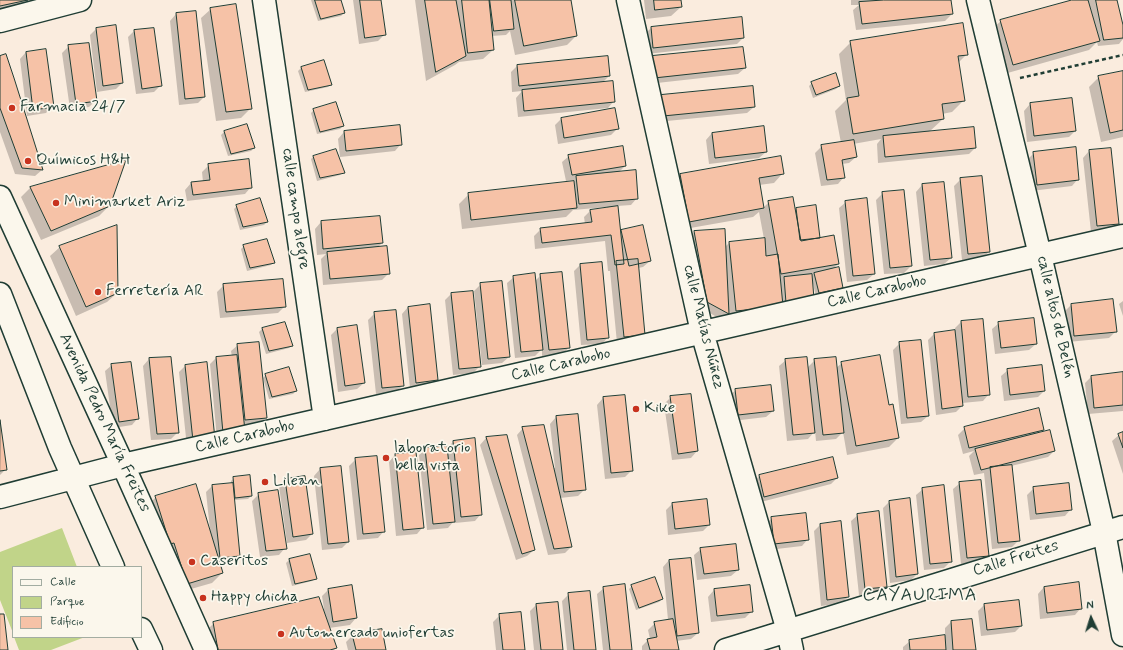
<!DOCTYPE html>
<html>
<head>
<meta charset="utf-8">
<style>
  body { margin:0 }
  #map { position:relative; width:1123px; height:650px; overflow:hidden; background:#faecde; font-family:Mynerve,sans-serif }
  canvas { display:block }
  .legend { position:absolute; left:12px; top:566px; width:130px; height:72px; box-sizing:border-box; background:#fbf7ec; border:1px solid #a3ada2; margin:0; padding:5px 7px; list-style:none; font-size:12px; color:#1f3d34 }
  .legend li { display:flex; align-items:center; gap:8px; height:20px }
  .legend b { width:20px; border:1px solid #a3ada2 }
  .north { position:absolute; left:1071px; top:598px; width:40px; height:40px; -webkit-text-stroke:3px #fbf7ec; paint-order:stroke; rotate:356deg; font-size:11px; font-weight:700; line-height:16px; text-align:center; color:#1f3d34 }
  .north::after { content:''; display:block; margin:auto; width:14px; height:18px; background:#1f3d34; clip-path:polygon(50% 0,100% 100%,50% 72%,0 100%) }
</style>
</head>
<body>
<div id="map">
<canvas width="1123" height="650"></canvas>
<ul class="legend">
<li><b style="height:5px;background:#fbf7ec"></b>Calle</li>
<li><b style="height:11px;background:#c1d489"></b>Parque</li>
<li><b style="height:11px;background:#f6c2a7"></b>Edificio</li>
</ul>
<div class="north">N</div>
</div>
<script>
const c = document.querySelector('canvas').getContext('2d');
c.lineJoin = 'round';
function fillPath(path, color) {
  c.fillStyle = color;
  c.fill(path, 'evenodd');
}
function trace(path, color, width, dash) {
  c.strokeStyle = color;
  c.lineWidth = width;
  c.lineCap = dash ? 'butt' : 'round';
  c.setLineDash(dash || []);
  c.stroke(path);
}
function write(font, color, halo, rows, align = 'center') {
  c.font = font + ' Mynerve,sans-serif';
  c.lineWidth = 3.5;
  c.setLineDash([]);
  c.textBaseline = 'middle';
  c.strokeStyle = halo;
  c.fillStyle = color;
  for (const [text, x, y, turn = 0] of rows) {
    c.save();
    c.translate(x, y);
    c.rotate((+turn || 0) * Math.PI / 180);
    c.textAlign = isNaN(turn) ? turn : align;
    if (halo) c.strokeText(text, 0, 0);
    c.fillText(text, 0, 0);
    c.restore();
  }
}
fillPath(new Path2D(`
  M62,528l15,39h-64v66l-13,-33v-48z
  M14,637h71l-34,13h-32z`), '#c1d489');
fillPath(new Path2D(`
  M0,0h47l-47,13z
  M311,0h29l4,13 -3,3 -23,5z
  M353,0h27l5,34 -7,7 -19,3z
  M415,0h154l7,36 -9,9 -52,10 -5,-24 -4,4 -15,1 2,14 -10,9 -24,3 -4,3 -29,16z
  M644,0h36l1,7 -10,9 -25,3z
  M851,0h99l2,14 -7,7 -89,9 -3,-20 6,-5h-8z
  M1076,0h40l7,29v10l-4,5 -21,2 -1,-4 -8,8 -85,24 -13,-44 10,-9z
  M211,9l40,99 -10,10 -25,3 -15,-103z
  M176,14l28,83 -6,6 -19,2 -9,-84z
  M115,26l7,57 -6,6 -19,3 -7,-57 6,-6z
  M651,28l92,10 -6,6 -90,10 -2,-20z
  M134,31l27,54 -7,7 -18,2 -8,-57z
  M851,42l116,12 -9,9 6,37 -12,12 -10,2 1,5 -14,13 46,16 -6,6 -91,9 -1,-19 4,-5 -28,5 3,13 -7,6 -7,1 2,13 -6,7 -17,2 -6,-33 7,-7 19,-3 -6,-32 11,-11 -7,-46z
  M69,46l27,54 -7,7 -19,2 -8,-56z
  M26,52l26,54 -6,7 -19,3 -7,-57z
  M6,55l36,115 -7,6 -20,-2 -15,-42v-75z
  M652,57l93,11 -7,6 -90,10 -2,-20z
  M517,66l92,10 -7,7 12,18 -6,7 -90,9 -2,-19 6,-7 -10,1 -1,-20z
  M301,68l30,16 -3,3 -23,5 -7,-21z
  M1123,72v65l-22,5 -12,-55 10,-10z
  M812,83l27,3 -3,3 -23,9 -4,-12z
  M661,96l93,11 -7,6 -90,9 -2,-19z
  M1030,104l45,27 -6,6 -42,5 -3,-31z
  M314,110l29,16 -3,3 -23,5 -6,-21z
  M561,119l57,9 -7,7 -53,9 -3,-19z
  M246,126l8,22 -3,3 -23,5 -7,-21 3,-3z
  M399,126l2,18 -6,7 -55,6 -2,-18 6,-7z
  M712,133l54,19 -7,6 -50,6 -3,-24z
  M1089,151l29,73 -7,6 -20,2 -8,-74z
  M1034,153l44,26 -6,7 -41,5 -4,-31z
  M314,156l29,16 -3,3 -23,6 -6,-22z
  M569,156l56,10 -7,7 19,25 -6,7 -14,1 3,27 2,-3 28,31 -7,6 -5,1 6,67 -27,8 -7,-72h-2l-3,-30 -70,8 -1,-13 7,-7 44,-5 -1,-7 7,-7 16,-1v-2l-34,3 -7,7 -104,12 -3,-25 10,-10 102,-11 3,-3 -8,1 -4,-19z
  M124,162l-15,44 -10,10 -58,24 -20,-43 9,-9z
  M209,165l42,22 -6,7 -58,7 -2,-11 6,-7 12,-1 -1,-10z
  M783,173l-9,10 -15,2 4,23 6,-6 25,9 3,-2 41,55 -6,6 10,17 -3,3 -23,6 -3,-12h-1l1,15 -91,21 -21,-12 -13,-69 6,-7 31,-1v16l4,-4 35,-4 -5,-27 -6,5 -74,13 -8,-46 10,-9z
  M961,179l28,73 -7,6 -20,2 -8,-74z
  M922,185l29,73 -7,6 -20,2 -8,-74z
  M883,193l28,73 -7,7 -20,1 -8,-74z
  M846,202l28,72 -7,6 -20,2 -8,-74z
  M237,206l30,16 -3,3 -24,5 -6,-21z
  M321,222l61,21 -5,5 11,26 -6,6 -59,5 -2,-26 5,-5 -9,1 -2,-26z
  M244,246l30,16 -3,3 -24,6 -6,-22z
  M60,247l57,46 -10,9 -31,14 -26,-60z
  M580,265l28,72 -6,7 -21,1 -7,-74z
  M541,275l28,72 -6,7 -21,2v-7l-7,7 -20,2 -8,-75 7,-6 21,4z
  M481,284l28,73 -7,6 -20,2 -8,-74z
  M224,285l61,21 -7,7 -58,5 -3,-26z
  M451,294l29,72 -7,7 -20,2 -8,-75z
  M1112,300l4,31 -7,7 -41,4 -3,-31 6,-6z
  M1123,301v15l-4,-12z
  M408,307l29,73 -7,6 -20,2 -8,-74z
  M375,313l28,72 -7,7 -20,2 -8,-74z
  M961,322l28,72 -6,7 -21,2v3l-6,6 -20,3 -8,-75 6,-6 21,-3v-3z
  M999,323l37,21 -7,6 -34,4 -3,-25z
  M262,329l30,16 -3,3 -23,6 -7,-22z
  M337,329l27,54 -7,6 -19,3 -7,-57z
  M900,343l28,73 -7,6 -20,2 -8,-74z
  M238,345l28,73 -7,6 -15,1 -27,14 -7,-75 6,-6 16,-1 -1,-6z
  M149,359l29,73 -7,7 -20,1 -8,-74z
  M786,360l22,7 7,-7 21,8 6,-5 46,43 10,32 -9,9 -42,8 -4,-23 -7,7 -20,2 -1,-10 -7,8 -21,2 -8,-75z
  M112,365l26,53 -6,7 -19,3 -8,-57z
  M185,366l28,72 -26,9 -8,-75z
  M1008,370l36,21 -6,6 -34,4 -3,-25z
  M1123,373v38l-35,3 -3,-31 6,-6z
  M266,375l30,16 -3,3 -24,5 -6,-21z
  M736,390l37,21 -7,6 -34,4 -3,-25z
  M624,396l7,75 -6,6 -20,2 -8,-74 6,-7z
  M671,397l26,54 -6,7 -19,2 -8,-56z
  M556,417l28,73 -6,6 -18,2 11,49 -6,6 -17,2 -31,-120 6,-7 30,40h2l-5,-44z
  M0,427l6,42 -6,6z
  M965,428l78,1 -5,5 16,17 -6,6 -37,9 8,74 -7,7 -20,2 -8,-76 -10,2 -5,-19 5,-5 -11,3 -5,-19z
  M1123,433v41l-11,-33 7,-6z
  M507,436l27,114 -7,6 -11,4 -36,-115 6,-7z
  M453,442l28,72 -6,7 -20,2 -1,-2 -6,7 -21,2 -8,-75 7,-6h20z
  M395,455l28,72 -6,7 -21,2 -7,-74z
  M832,458l5,20 -6,6 -74,19 -4,-20 6,-7z
  M356,459l28,72 -6,7 -21,2 -8,-74z
  M341,467l7,75 -6,6 -20,2 -8,-74 6,-7z
  M234,478l17,18 -3,3 -14,1 5,56 -6,6 -14,2 3,9 -10,10 -35,10 -30,-87 9,-9 54,33 -4,-38 6,-6 19,-2v-3z
  M286,480l26,54 -6,6 -19,3 -8,-57z
  M960,483l28,72 -7,7 -20,2 -8,-75z
  M1034,488l37,21 -6,7 -35,4 -3,-25z
  M923,489l28,72 -7,7 -20,2 -8,-75z
  M259,494l26,54 -6,7 -19,2 -8,-56z
  M706,500l3,25 -6,6 -35,4 -2,-25 6,-6z
  M889,502l28,72 -6,6 -21,3 -7,-75z
  M858,515l28,72 -6,6 -21,2 -8,-74z
  M772,518l36,21 -6,7 -34,4 -3,-25z
  M840,522l8,75 -6,6 -21,3 -7,-75 6,-6z
  M701,549l37,21 -7,6 -34,4 -3,-25z
  M289,560l26,18 -3,3 -20,5 -6,-23z
  M669,560l29,73 -7,6 -15,2 2,9h-36v-4l6,-6 2,-1 -2,-9 7,-7 13,-3 -5,-53z
  M1078,584l3,24 -6,7 -35,4 -2,-25 6,-7z
  M632,586l30,13 -3,3 -23,8 -7,-21z
  M604,588l27,62h-28l-6,-56z
  M328,590l28,28 -6,7 -21,3 7,20 -2,2h-127l-3,-17 10,-10 110,-14 -2,-13z
  M714,590l38,21 -7,7 -34,4 -3,-25z
  M569,594l26,56h-28l-5,-49z
  M536,605l26,45h-28l-4,-39z
  M984,605l37,21 -6,6 -34,4 -3,-25z
  M500,615l24,35h-28l-3,-28z
  M971,620l4,30h-72v-3l7,-6 35,-5v-8l6,-6z
  M353,635l32,15h-37l-2,-8z`), '#0003');
const building = new Path2D(`
  M0,0h28l-28,6z
  M315,0h26l4,13 -24,6z
  M360,0h21l5,35 -21,3z
  M425,0h31l10,56 -30,16z
  M462,0h27l5,50 -26,3z
  M490,0h21l3,29 -20,2z
  M515,0h56l6,36 -53,10z
  M654,0h27l1,7 -27,3z
  M884,0h67l2,14 -91,10 -3,-22z
  M1072,0h16l12,41 -87,24 -13,-45z
  M1096,0h21l6,25v13l-19,2z
  M236,4l16,105 -26,3 -16,-104z
  M196,11l9,86 -20,2 -9,-86z
  M742,17l2,21 -91,10 -2,-21z
  M963,23l5,32 -10,1 7,45 -23,3 2,15 -91,15 -6,-36 12,-2 -9,-55z
  M116,25l7,58 -20,3 -7,-58z
  M154,28l8,58 -20,3 -8,-59z
  M89,43l8,58 -21,3 -8,-59z
  M743,47l3,21 -92,10 -2,-22z
  M46,49l8,58 -21,3 -7,-58z
  M6,54l8,24 29,92 -21,-2 -22,-60v-52z
  M608,56l2,20 -91,10 -2,-21z
  M324,60l8,25 -24,5 -7,-23z
  M1123,71v59l-13,3 -12,-57z
  M836,73l4,13 -24,9 -5,-13z
  M613,81l2,21 -91,9 -2,-21z
  M753,86l2,21 -92,9 -2,-21z
  M1072,98l4,33 -42,5 -4,-33z
  M336,102l8,24 -24,6 -7,-23z
  M615,108l4,21 -55,9 -3,-20z
  M247,124l8,24 -24,6 -7,-23z
  M400,125l2,20 -56,6 -2,-20z
  M764,126l3,26 -52,6 -3,-25z
  M974,127l2,21 -91,9 -2,-21z
  M854,140l3,17 -15,3 3,18 -18,2 -6,-35z
  M623,146l3,20 -54,9 -4,-20z
  M1076,147l3,33 -42,5 -4,-33z
  M1111,148l8,76 -22,2 -8,-76z
  M336,149l9,24 -25,5 -7,-22z
  M781,156l3,18 -25,4 5,30 -75,14 -9,-48z
  M249,159l3,29 -59,7 -2,-13 19,-2 -2,-16z
  M126,160l-16,46 -59,25 -21,-44z
  M636,170l2,29 -59,5 -3,-28z
  M982,176l8,76 -22,2 -8,-76z
  M574,181l3,27 -106,12 -3,-27z
  M944,182l8,76 -22,2 -8,-76z
  M904,190l8,76 -22,2 -8,-76z
  M793,197l8,44 33,-6 5,29 -58,10 -13,-73z
  M260,198l8,24 -25,5 -7,-22z
  M867,198l8,76 -22,2 -8,-75z
  M816,205l4,33 -20,2 -4,-32z
  M618,206l6,58 -9,1 -4,-30 -69,8 -2,-15 52,-6 -2,-12z
  M380,216l3,27 -60,6 -2,-28z
  M117,225l1,68 -32,14 -27,-61z
  M643,225l8,36 -22,5 -8,-36z
  M725,229l4,85 -22,-12 -13,-71z
  M765,238l1,18 12,-2 5,52 -47,5 -7,-69z
  M267,239l8,24 -25,5 -7,-23z
  M387,246l3,28 -60,5 -3,-27z
  M638,259l7,76 -21,2 -8,-76z
  M602,262l7,76 -22,2 -7,-76z
  M839,267l4,21 -24,5 -5,-20z
  M562,272l8,76 -21,2 -9,-76z
  M535,273l8,77 -22,2 -8,-76z
  M812,274l2,25 -28,4 -2,-26z
  M283,279l3,28 -60,5 -3,-28z
  M502,281l8,76 -22,2 -8,-76z
  M473,291l8,76 -22,2 -8,-76z
  M1113,299l4,33 -43,4 -3,-32z
  M430,304l8,76 -22,3 -8,-76z
  M396,310l8,76 -22,2 -8,-76z
  M1034,318l3,26 -36,4 -3,-26z
  M983,319l7,76 -22,2 -7,-76z
  M285,322l8,24 -24,5 -7,-23z
  M357,325l8,58 -20,3 -8,-58z
  M955,330l8,76 -21,3 -8,-76z
  M921,340l8,76 -22,2 -8,-76z
  M259,342l8,76 -22,2 -8,-76z
  M237,355l8,76 -22,2 -7,-76z
  M880,355l9,50 4,-1 6,34 -43,8 -15,-84z
  M171,357l8,76 -22,1 -8,-76z
  M807,357l8,76 -22,2 -8,-76z
  M836,357l8,76 -21,2 -9,-76z
  M131,362l8,57 -20,3 -8,-58z
  M207,362l8,77 -22,2 -8,-76z
  M1042,365l3,26 -35,4 -3,-26z
  M289,367l8,24 -25,6 -7,-23z
  M1123,372v33l-29,3 -3,-32z
  M771,385l3,26 -36,4 -3,-26z
  M691,394l7,57 -20,3 -8,-58z
  M625,395l8,76 -22,2 -8,-76z
  M1039,408l5,22 -75,18 -5,-21z
  M578,414l8,76 -22,2 -8,-76z
  M0,420l7,50 -7,1z
  M544,425l28,122 -18,2 -32,-122z
  M1050,430l5,21 -74,19 -6,-21z
  M1123,432v16l-5,-14z
  M507,435l28,115 -13,4 -36,-117z
  M475,438l7,77 -21,2 -8,-76z
  M447,446l8,76 -22,2 -8,-76z
  M416,452l8,76 -21,2 -8,-76z
  M377,456l8,76 -22,2 -8,-76z
  M833,457l5,21 -74,19 -5,-22z
  M1012,465l8,76 -22,2 -8,-76z
  M341,466l8,76 -21,2 -8,-76z
  M250,475l2,21 -17,2 -2,-21z
  M305,476l8,58 -20,3 -8,-58z
  M981,480l8,76 -22,2 -8,-76z
  M233,483l7,73 -20,2 -8,-73z
  M1069,483l3,27 -36,4 -3,-27z
  M196,484l27,89 -36,11 -13,-41 -4,1 -15,-48z
  M944,485l8,77 -22,2 -8,-76z
  M278,490l9,59 -21,2 -8,-58z
  M910,498l8,76 -22,3 -7,-76z
  M707,499l3,26 -35,4 -3,-26z
  M879,511l8,76 -22,2 -8,-75z
  M806,513l3,27 -35,4 -3,-27z
  M841,521l8,76 -22,3 -7,-76z
  M736,544l3,26 -35,4 -4,-26z
  M310,554l7,25 -22,5 -6,-25z
  M691,558l8,75 -22,3 -8,-76z
  M655,577l8,22 -24,9 -8,-23z
  M1079,582l3,27 -35,4 -3,-26z
  M625,584l7,66h-22l-7,-63z
  M352,585l5,33 -24,4 -5,-33z
  M750,585l3,27 -36,4 -3,-27z
  M590,591l6,59h-22l-6,-57z
  M319,597l18,51 -7,2h-112l-5,-28z
  M1019,600l3,26 -35,4 -3,-26z
  M558,602l5,48h-22l-5,-46z
  M521,612l4,38h-22l-4,-36z
  M0,614h4l4,36h-8z
  M673,619l6,31h-29l-3,-11 10,-2 -3,-15z
  M972,619l4,31h-23l-2,-29z
  M382,629l4,21h-30l-4,-16z
  M945,635l1,15h-36l-1,-10z`);
fillPath(building, '#f6c2a7');
trace(building, '#1f3d34', 1);
const minor = new Path2D(`
  M264,0l61,419
  M628,0l74,332 86,299 4,19
  M978,0l62,255 64,277 19,103
  M0,21l80,-21
  M0,197l123,268 83,185
  M0,294l60,154 53,119
  M0,497l123,-32 1000,-229
  M141,629l10,21
  M726,650l397,-123`);
trace(minor, '#1f3d34', 25);
trace(new Path2D(`
  M1020,78l103,-23`), '#1f3d34', 2.5, [4, 3]);
trace(minor, '#fbf7ec', 22);
for (const [x, y, r, color] of [
  [12,108,4,"#c8321e"],
  [28,161,4,"#c8321e"],
  [56,203,4,"#c8321e"],
  [98,292,4,"#c8321e"],
  [636,409,4,"#c8321e"],
  [386,458,4,"#c8321e"],
  [265,482,4,"#c8321e"],
  [192,562,4,"#c8321e"],
  [203,598,4,"#c8321e"],
  [281,634,4,"#c8321e"]
]) {
  const dot = new Path2D();
  dot.arc(x, y, r, 0, 2 * Math.PI);
  c.fillStyle = color;
  c.fill(dot);
  trace(dot, '#fbf7ec', 1.5);
}
write('16px', '#1f3d34', '#fbf7ec', [
  ["Farmacia 24/7",20,108],
  ["Químicos H&H",36,161],
  ["Minimarket Ariz",64,203],
  ["Ferretería AR",106,292],
  ["Kike",644,409],
  ["laboratorio",394,449],
  ["bella vista",394,467],
  ["Lilean",273,482],
  ["Caseritos",200,562],
  ["Happy chicha",211,598],
  ["Automercado uniofertas",289,634]
], 'left');
write('16px', '#1f3d34', '#fbf7ec', [
  ["calle campo alegre",295,209,82],
  ["Calle Carabobo",877,292,-13],
  ["calle altos de Belén",1055,317,77],
  ["calle Matías Núñez",703,327,76],
  ["Calle Carabobo",561,365,-13],
  ["Avenida Pedro María Freites",104,423,65],
  ["Calle Carabobo",245,437,-13],
  ["Calle Freites",1016,559,-17]
]);
c.letterSpacing = '1px';
write('18px', '#1f3d34', '#fbf7ec', [
  ["CAYAURIMA",920,596]
]);
c.letterSpacing = '0px';
</script>
</body>
</html>
